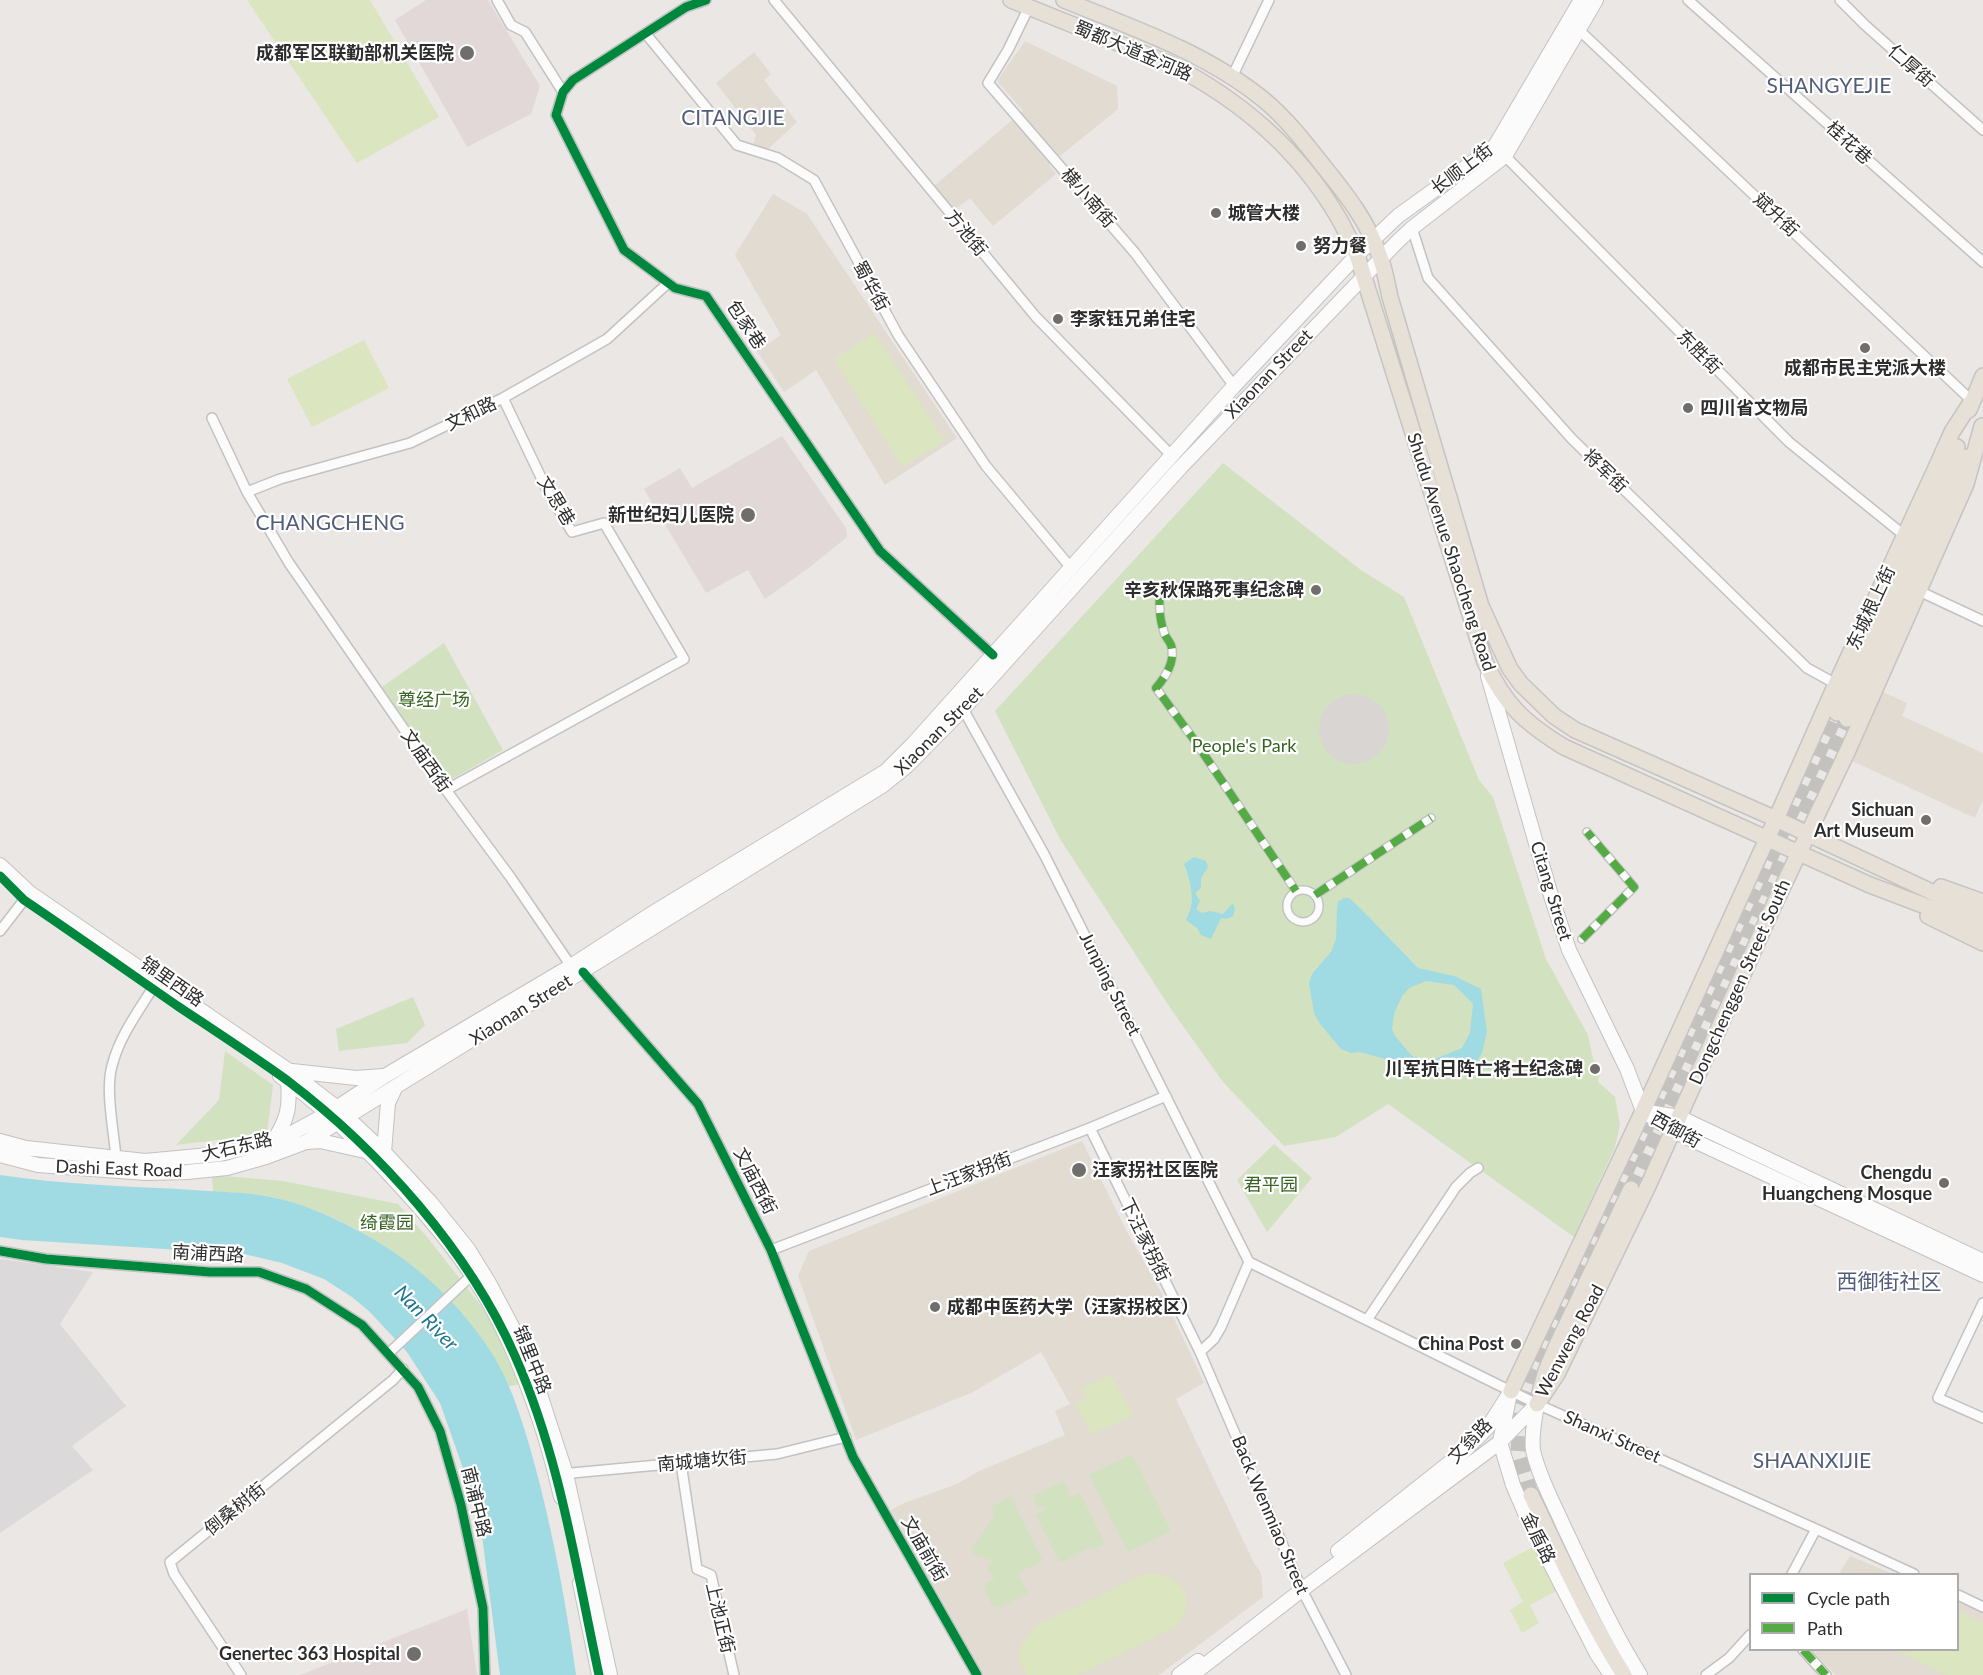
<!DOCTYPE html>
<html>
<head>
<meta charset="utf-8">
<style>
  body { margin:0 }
  #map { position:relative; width:1983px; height:1675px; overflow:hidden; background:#eae7e4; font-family:Lato,sans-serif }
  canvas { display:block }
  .legend { position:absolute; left:1749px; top:1573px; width:210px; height:78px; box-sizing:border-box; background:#fff; border:2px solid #ababab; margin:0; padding:8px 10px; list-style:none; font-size:18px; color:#2d2d2d }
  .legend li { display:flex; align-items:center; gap:12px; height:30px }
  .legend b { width:30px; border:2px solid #ababab }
</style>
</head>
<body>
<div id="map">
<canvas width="1983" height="1675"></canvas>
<ul class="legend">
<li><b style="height:8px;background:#00873e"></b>Cycle path</li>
<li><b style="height:8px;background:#54ab44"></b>Path</li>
</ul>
</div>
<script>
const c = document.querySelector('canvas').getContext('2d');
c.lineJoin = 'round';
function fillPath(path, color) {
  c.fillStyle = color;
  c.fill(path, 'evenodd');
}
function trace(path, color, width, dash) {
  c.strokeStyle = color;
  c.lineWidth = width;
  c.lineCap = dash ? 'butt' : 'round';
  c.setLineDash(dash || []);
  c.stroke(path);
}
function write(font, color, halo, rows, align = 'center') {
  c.font = font + ' Lato,"Noto Sans SC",sans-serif';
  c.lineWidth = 4.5;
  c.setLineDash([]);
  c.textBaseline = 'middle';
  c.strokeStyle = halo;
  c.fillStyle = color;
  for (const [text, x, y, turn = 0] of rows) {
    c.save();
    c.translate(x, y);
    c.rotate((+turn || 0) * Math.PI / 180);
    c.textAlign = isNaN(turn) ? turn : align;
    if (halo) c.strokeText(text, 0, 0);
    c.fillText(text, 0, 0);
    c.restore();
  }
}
fillPath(new Path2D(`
  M0,1259l93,13 -33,52 66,82 -54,40 21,24 -93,63z`), '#dbd9da');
fillPath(new Path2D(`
  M1025,41l92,45 1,23 -69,56 7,9 -63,52 -23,-28 -16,12 -20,-24 89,-75 -26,-30z
  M754,52l17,22 -7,6 33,42 -31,29 -13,-7 3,-9 -40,-52z
  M773,194l34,20 150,224 -72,47 -69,-115 -32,22 -27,-41 24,-16 -46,-80z
  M1881,691l26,12 -5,13 81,37v47l-8,18 -125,-58z
  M1082,1141l44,89 40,71 38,82 -28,16 78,164 7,10 2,24 -104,78h-175l-93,-165 13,-7 53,-19 20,-12 88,-37 -10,-24 15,-7 -29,-52 -68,40 -117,48 -58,-164 11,-25z
  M1850,1556l43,18h-54z
  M1958,1602l25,11v62h-147l-25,-25h147z`), '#e1dbd2');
fillPath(new Path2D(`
  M426,0h62l52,86 -9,28 -64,33 -72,-127z
  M782,436l64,92 1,9 -37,30 -45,32 -17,-29 -42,23 -62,-104 36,-21 12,20z
  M467,1609l10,66h-177z`), '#e2d8d8');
fillPath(new Path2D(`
  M1223,463l138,107 43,27 75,183 14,17 53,162 42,76 5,24 8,9 -3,14 17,15 5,28 -5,22 -41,90 -186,-133 -52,33 -52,9 -61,-64 -50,-70 -113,-173 -65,-128z
  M444,643l59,107 -56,32 -65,-95z
  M413,997l12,28 -18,18 -68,8 -3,-22z
  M225,1051l48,34 -6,49 -91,11 43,-45z
  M1274,1144l38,34 -45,54 -30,-52z
  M212,1175l71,6 115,23 29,33 55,70 25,38 16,39 -14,2c-49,-93 -133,-164 -237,-189 -18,-4 -40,-4 -59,-5z
  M1132,1454l39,77 -43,21 -39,-77z
  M1064,1481l5,11 -2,2 2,4 11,-5 25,51 -12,6 -2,-3 -31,16 -24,-48 9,-5 -1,-3h-6l-5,-11z
  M1011,1497l32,64 -25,12 10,20 -28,14 -8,-2 -7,-15 1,-7 9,-4 -8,-10 6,-8 -19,-7 -3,-5 24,-34 -4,-9z`), '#d2e2c1');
fillPath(new Path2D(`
  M247,0h123l69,117 -82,46z
  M875,333l70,108 -43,26 -68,-108z
  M364,340l25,48 -77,39 -25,-48z
  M1111,1375l23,41 -43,18 -15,-30 10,-5 -5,-11z
  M1535,1546l23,44 -28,15 9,18 -17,10 -12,-23 13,-8 -20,-39z
  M1150,1573c33,2 49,27 26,54l-99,48h-50l-8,-16 1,-7 3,-10 13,-16 104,-50z
  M1958,1611l25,12v52h-37l-50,-25h62z`), '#dbe5bf');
fillPath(new Path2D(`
  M1319 729a35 35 0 1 1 70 0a35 35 0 1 1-70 0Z`), '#d8d5d2');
fillPath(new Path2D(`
  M1194,857l12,4 2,6 -7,11v10l-5,4v3l4,6 -3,6v3l5,3 8,-2 13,3 10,-11 2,6 -2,7 -6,3 -6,-1 -10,21 -10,-4 -4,-7 -11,-8c1,-4 3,-6 4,-10 5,-13 -1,-34 -6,-46z
  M1344,898h5l12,11 57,59 36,8 27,13 6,43 -5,21 -12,20 -39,-1 -71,-20 -9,1 -10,-4 -21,-25 -6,-11 -5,-29 3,-10 19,-22 5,-13 1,-29 1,-8zM1426,981l28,4 19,19 -3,29 -8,15 -27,11 -8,1 -15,-4 -17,-20 -3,-7 2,-15 8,-18 7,-8z
  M0,1175c64,10 130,11 194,15 25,2 52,2 77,7 30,6 57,18 84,32 57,29 108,76 141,131 18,32 28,67 38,102 19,70 32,141 42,213h-76l-19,-147 -17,-57 -24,-68 -33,-51 -37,-40 -18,-15 -28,-18 -42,-16 -38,-9 -222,-14 -22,-3z`), '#a0dae3');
trace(new Path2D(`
  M1631,1189l216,-470
  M1531,1495l-13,-43 3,-46 11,-30 305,-663`), '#c4c2bf', 15, [15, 8]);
const pedestrian = new Path2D(`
  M1160,590c-1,14 -1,28 4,42 1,5 5,8 7,13 5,16 -5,31 -15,43l39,53 101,150
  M1287 906a16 16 0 1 1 32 0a16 16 0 1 1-32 0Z
  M1315,895l116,-77
  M1582,939l52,-52 -47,-55`);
const minor = new Path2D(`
  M497,0l14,25 14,7 38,60
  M706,0l-20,7 -113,73 -10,12 -7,23 68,135 51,38 31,8 174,255 113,104
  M774,0l262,317 135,138
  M1688,0l295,262
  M1840,0l25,25 118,105
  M1029,7l-21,43 -20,33 147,170 99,133
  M1579,30l393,371
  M646,34l91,111 41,13 36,22 84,155 88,131 86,103
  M1232,77l37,-77
  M1505,156l284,286 116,94
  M1412,228l16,50 144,161 235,229 29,16
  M212,418l35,74 42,71 157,227 65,88 60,88
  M247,492l33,-13 130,-36 93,-45 104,-59 61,-56
  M1919,591l64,30
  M963,709l81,145 205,408
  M446,790l238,-131 -80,-136 -32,9 -24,-40 -45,-94
  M0,931l24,-31
  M583,972l115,132 73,146 82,207 124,218
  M1090,1128l110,224 102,238 44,85
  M116,1158c-2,-26 -11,-68 -4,-92 8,-32 29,-58 45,-85
  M771,1250l319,-122 76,-32
  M0,1251l46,8 164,13h49l47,17 56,36 56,62 22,44 21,74 22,103 2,67
  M1249,1262l288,142 279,125 98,45
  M1983,1303l-45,95 45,20
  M1367,1320l89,-133 14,-14 8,-5
  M1200,1352l14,-13 7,-12 28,-65
  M389,1353l83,-78
  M681,1463l16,106 14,6 23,100
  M561,1474l216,-20 69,-17
  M1792,1574l24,-45
  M1958,1595l25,12
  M1803,1650l23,25
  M241,1675l-67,-101 -4,-12 223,-182 10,-11
  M1706,1675l23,-17 21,-23`);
const secondary = new Path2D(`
  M1488,676l64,223 17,51 58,119 16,42
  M0,865l30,28 258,177 48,37 48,45 47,51 37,46 21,34 26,49 20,47 31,95 44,201
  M292,1071l64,7 27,-2
  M280,1076c35,24 66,54 96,84 34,36 68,73 96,115 41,61 73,150 89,222
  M1643,1111l30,20 310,144
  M1648,1112l31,5 304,144
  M274,1140c14,-21 16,-34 14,-58
  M0,1141l26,7 119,13 75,-7 35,-8 37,-13 35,-19 58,-38 186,-110 85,-55 230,-140 27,-27 321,-358 123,-131 41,-39 97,-70 86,-146
  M308,1142l12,-1 45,10
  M384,1152l4,-49 7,-15
  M0,1155l38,10 108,8 41,-1 40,-4 39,-11 40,-15 576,-356 26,-21 55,-56 217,-241 217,-226 15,-14 93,-72 91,-156
  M1509,1398l-9,44 13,43 15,35 69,134 14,21
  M1537,1404c-2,14 -6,31 -4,46 5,25 21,54 31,77 24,50 47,101 76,148
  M1338,1551l125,-99 25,-25 23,-36
  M580,1583l19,92
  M1179,1675l19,-14
  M1192,1675l111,-86 197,-147 37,-38`);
const primary = new Path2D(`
  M1011,0l159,64c69,35 129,86 168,153 7,12 13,25 19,38l128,407c20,43 40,61 79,85l306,138 79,30 34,15
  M1064,0c69,28 141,52 200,100 23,19 42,44 61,68 22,27 44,56 55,89 5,13 7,27 10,40l91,309 29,63 11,15 33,32 21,14 201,89 207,97
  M1969,410l14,-34
  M1837,713l120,-266
  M1847,719l120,-262
  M1941,887l42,15
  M1928,916l55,27
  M1511,1391l132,-280 133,-292 60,-135 99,-214 17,-38 20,-31
  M1540,1392l6,-21 10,-24 75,-158
  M1537,1404l20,-30 91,-188 126,-281 74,-155 118,-266 16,-58
  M1531,1495c29,60 57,123 93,180`);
trace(pedestrian, '#c3c2c2', 10);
trace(minor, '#c3c2c2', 12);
trace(secondary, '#c3c2c2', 16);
trace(primary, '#c6c4c3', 18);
trace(pedestrian, '#fcfbfb', 7);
trace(minor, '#fcfbfb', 9);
trace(secondary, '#fcfbfb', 14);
trace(primary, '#e6e0d7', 15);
trace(new Path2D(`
  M1160,590c-1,14 -1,28 4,42 1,5 5,8 7,13 5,16 -5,31 -15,43l39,53 101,150
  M1315,895l116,-77
  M1582,939l52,-52 -47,-55
  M1803,1650l23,25`), '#54ab44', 8, [15, 8]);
trace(new Path2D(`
  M706,0l-20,7 -113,73 -10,12 -7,23 68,135 51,38 31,8 174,255 113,104
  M0,876l24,24c52,35 103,71 155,107 36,24 73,48 109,74 91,69 181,170 227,275 45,101 61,212 84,319
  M583,972l115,132 73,146 82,207 124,218
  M0,1251l46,8 164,13h49l47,17 56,36 56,62 22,44 21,74 22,103 2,67`), '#00873e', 9);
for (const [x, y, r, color] of [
  [467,53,8,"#6f6e6d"],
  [1216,213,6,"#6f6e6d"],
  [1301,246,6,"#6f6e6d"],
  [1058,319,6,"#6f6e6d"],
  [1865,348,6,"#6f6e6d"],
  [1688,408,6,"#6f6e6d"],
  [748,515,8,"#6f6e6d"],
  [1316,590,6,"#6f6e6d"],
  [1926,820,6,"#6f6e6d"],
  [1595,1069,6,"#6f6e6d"],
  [1079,1170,8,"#6f6e6d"],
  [1944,1183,6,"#6f6e6d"],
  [935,1307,6,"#6f6e6d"],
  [1516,1344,6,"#6f6e6d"],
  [414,1654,8,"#6f6e6d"]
]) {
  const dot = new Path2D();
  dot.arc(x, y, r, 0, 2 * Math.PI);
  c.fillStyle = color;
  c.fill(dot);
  trace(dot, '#fff', 2);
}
write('18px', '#2d2d2d', '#fff', [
  ["蜀都大道金河路",1133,51,23],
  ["仁厚街",1911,66,41],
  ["桂花巷",1849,143,42],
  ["长顺上街",1462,169,-37],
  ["横小南街",1088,198,49],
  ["斌升街",1776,215,43],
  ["方池街",966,233,50],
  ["蜀华街",871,286,61],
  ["包家巷",746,325,56],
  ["东胜街",1699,352,45],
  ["Xiaonan Street",1269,374,-46],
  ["文和路",471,414,-26],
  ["将军街",1605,471,44],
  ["文思巷",556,501,59],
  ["Shudu Avenue Shaocheng Road",1451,552,72],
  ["东城根上街",1871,608,-65],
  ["Xiaonan Street",939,731,-45],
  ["文庙西街",426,761,55],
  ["Citang Street",1551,891,73],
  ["锦里西路",172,982,35],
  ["Dongchenggen Street South",1740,982,-66],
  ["Junping Street",1110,984,63],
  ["Xiaonan Street",521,1010,-32],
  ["西御街",1676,1130,29],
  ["大石东路",237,1147,-13],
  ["Dashi East Road",119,1169,2],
  ["上汪家拐街",969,1174,-21],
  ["文庙西街",755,1181,63],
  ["下汪家拐街",1145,1240,64],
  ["南浦西路",208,1254,3],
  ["Wenweng Road",1570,1341,-62],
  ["锦里中路",532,1360,68],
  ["Shanxi Street",1612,1437,24],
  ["文翁路",1470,1441,-46],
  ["南城塘坎街",702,1461,-5],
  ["南浦中路",476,1502,76],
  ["倒桑树街",235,1509,-39],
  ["Back Wenmiao Street",1270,1515,67],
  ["金盾路",1538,1538,64],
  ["文庙前街",924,1549,60],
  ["上池正街",720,1618,77]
]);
write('bold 18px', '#2d2d2d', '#fff', [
  ["成都军区联勤部机关医院",454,53],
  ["城管大楼",1228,213,"left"],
  ["努力餐",1313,246,"left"],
  ["李家钰兄弟住宅",1070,319,"left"],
  ["成都市民主党派大楼",1865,368,"center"],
  ["四川省文物局",1700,408,"left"],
  ["新世纪妇儿医院",734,515],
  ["辛亥秋保路死事纪念碑",1304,590],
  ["Sichuan",1914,810],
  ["Art Museum",1914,831],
  ["川军抗日阵亡将士纪念碑",1583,1069],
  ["汪家拐社区医院",1092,1170,"left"],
  ["Chengdu",1932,1173],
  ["Huangcheng Mosque",1932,1194],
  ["成都中医药大学（汪家拐校区）",947,1307,"left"],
  ["China Post",1504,1344],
  ["Genertec 363 Hospital",400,1654]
], 'right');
write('18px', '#386423', '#fff', [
  ["尊经广场",434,700],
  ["People's Park",1244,746],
  ["君平园",1271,1185],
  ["绮霞园",387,1223]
]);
write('italic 20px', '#1c7692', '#fff', [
  ["Nan River",426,1318,46]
]);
write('21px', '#525d79', '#fff', [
  ["SHANGYEJIE",1829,86],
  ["CITANGJIE",733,118],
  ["CHANGCHENG",330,523],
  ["西御街社区",1889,1282],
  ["SHAANXIJIE",1812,1461]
]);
</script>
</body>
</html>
